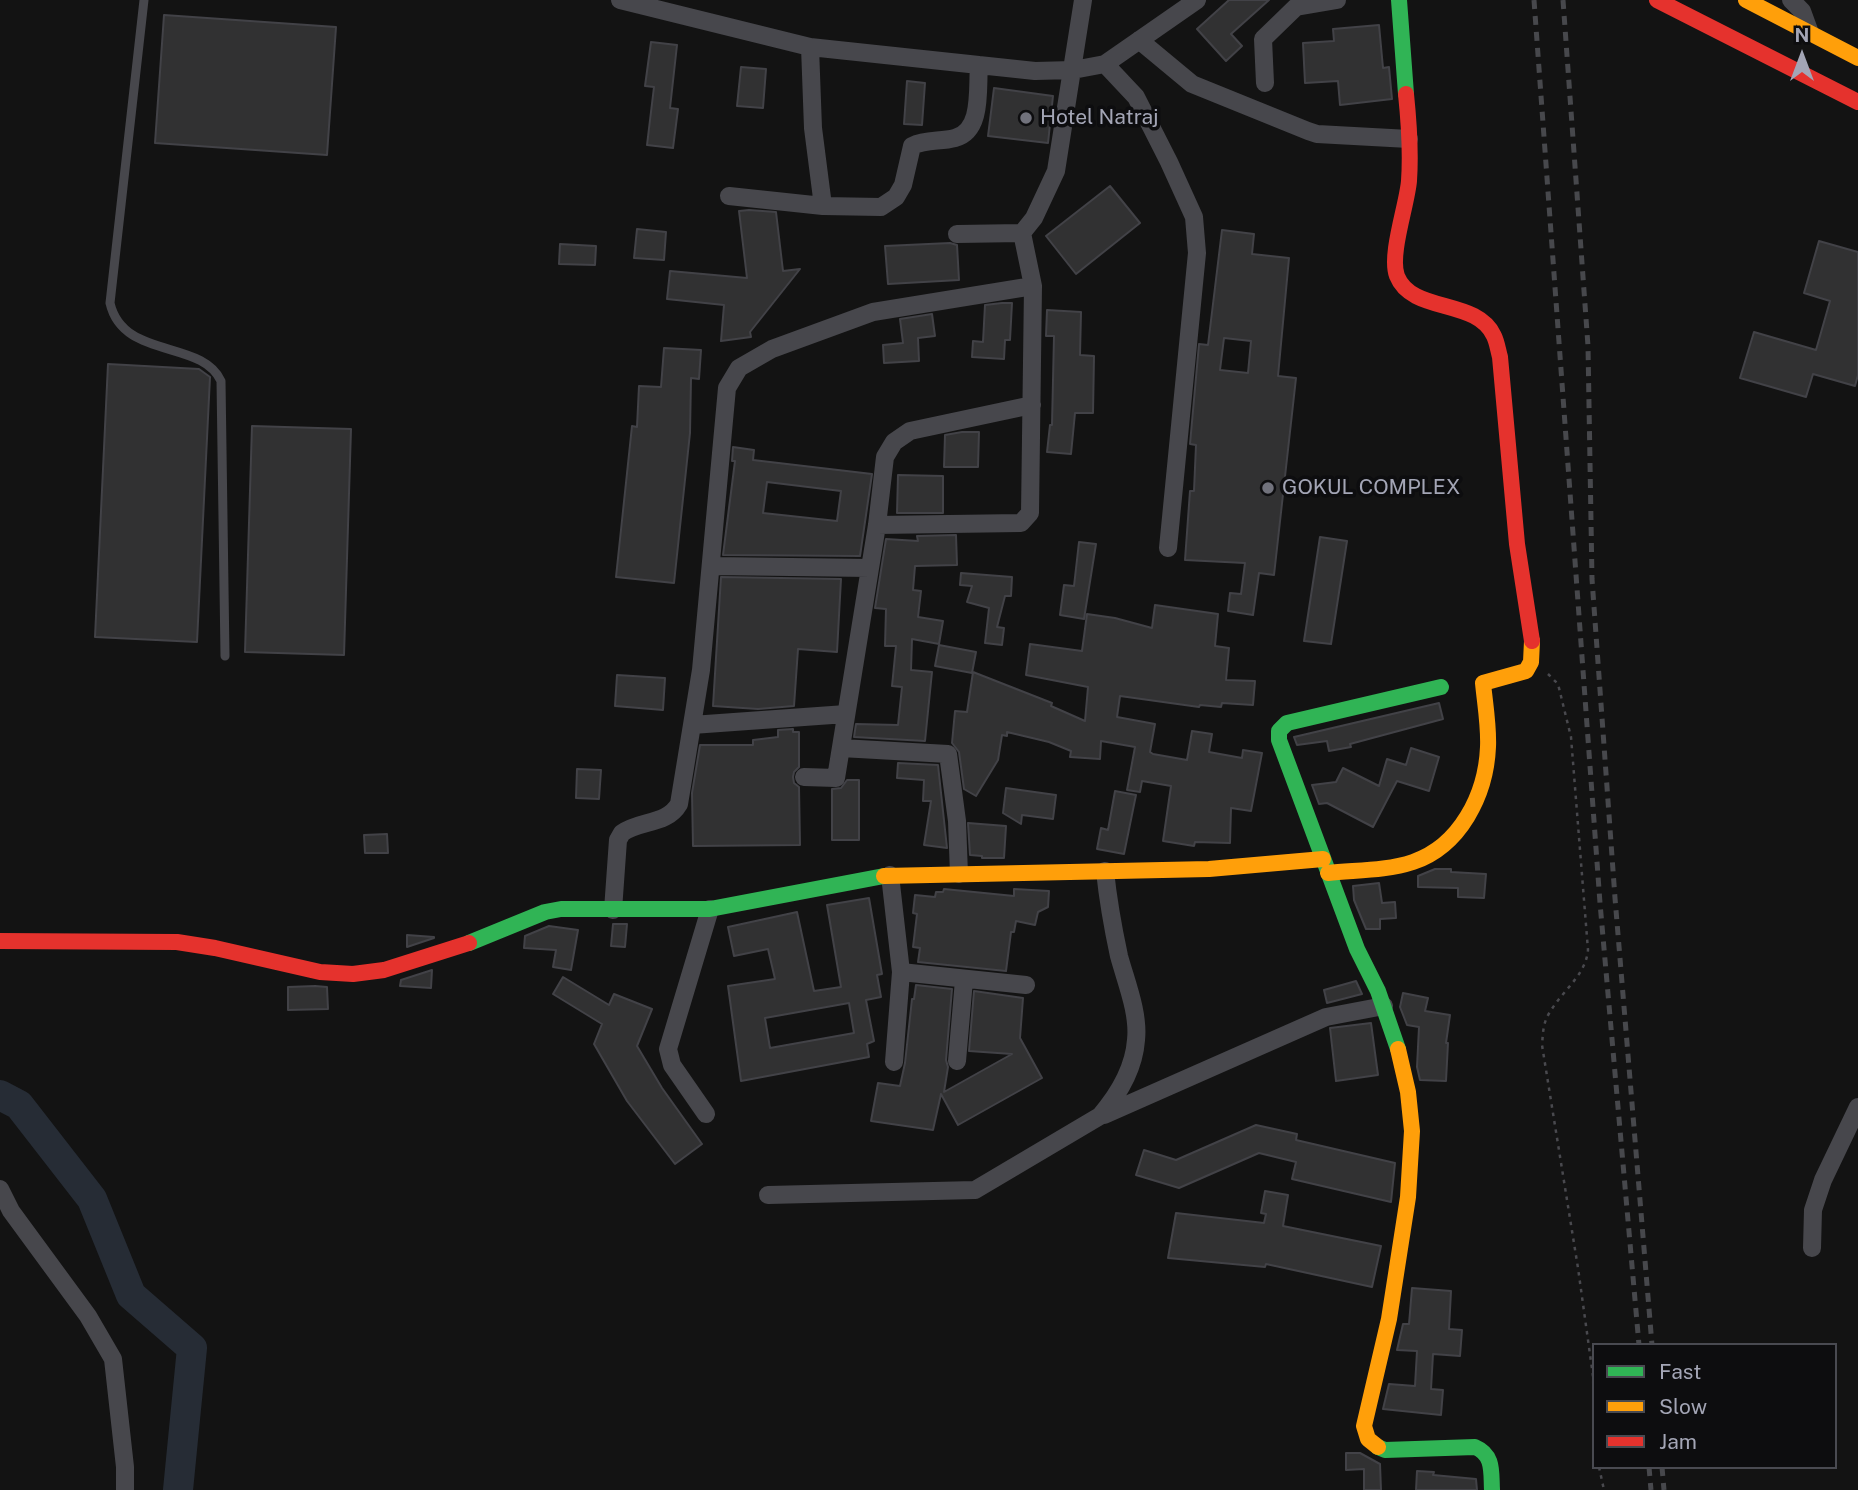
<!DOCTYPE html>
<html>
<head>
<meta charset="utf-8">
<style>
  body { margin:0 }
  #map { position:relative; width:1858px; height:1490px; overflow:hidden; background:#131313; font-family:"Public Sans",sans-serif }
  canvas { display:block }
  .legend { position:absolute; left:1592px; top:1343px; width:245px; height:126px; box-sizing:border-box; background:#0d0d0f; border:2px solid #494a51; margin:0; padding:9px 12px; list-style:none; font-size:21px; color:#a3a5b5 }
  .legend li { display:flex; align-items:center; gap:14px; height:35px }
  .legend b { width:35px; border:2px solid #494a51 }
  .north { position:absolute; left:1767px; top:21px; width:70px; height:70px; -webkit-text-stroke:5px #0d0d0f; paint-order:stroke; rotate:0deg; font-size:19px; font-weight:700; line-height:28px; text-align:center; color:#a3a5b5 }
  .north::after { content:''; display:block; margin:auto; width:24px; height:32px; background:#a3a5b5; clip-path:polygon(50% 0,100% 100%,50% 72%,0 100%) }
</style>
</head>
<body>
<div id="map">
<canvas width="1858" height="1490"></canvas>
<ul class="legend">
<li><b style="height:9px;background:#30b455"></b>Fast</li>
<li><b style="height:9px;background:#ff9f0a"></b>Slow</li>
<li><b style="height:9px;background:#e5322d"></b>Jam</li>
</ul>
<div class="north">N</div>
</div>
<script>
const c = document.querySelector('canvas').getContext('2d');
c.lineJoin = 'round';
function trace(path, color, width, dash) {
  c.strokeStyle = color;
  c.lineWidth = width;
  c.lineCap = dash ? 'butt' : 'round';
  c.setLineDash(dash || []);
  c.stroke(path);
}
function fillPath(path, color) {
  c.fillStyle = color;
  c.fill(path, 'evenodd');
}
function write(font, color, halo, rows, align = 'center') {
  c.font = font + ' "Public Sans",sans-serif';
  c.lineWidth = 7;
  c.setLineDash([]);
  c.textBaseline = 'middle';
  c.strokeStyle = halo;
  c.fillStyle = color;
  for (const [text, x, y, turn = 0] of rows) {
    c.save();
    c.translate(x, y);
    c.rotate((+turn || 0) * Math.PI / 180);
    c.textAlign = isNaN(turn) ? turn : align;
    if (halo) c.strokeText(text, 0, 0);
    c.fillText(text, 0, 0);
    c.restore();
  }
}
trace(new Path2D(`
  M0,1095l19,10 73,94 39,96 61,53 -14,142`), '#262c35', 30);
const building = new Path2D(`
  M1229,0h40l-38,34 11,12 -16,15 -29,-32z
  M164,15l172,12 -9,128 -172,-12z
  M1379,25l4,43 6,-1 3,32 -52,6 -2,-24 -33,2 -2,-40 31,-2 -1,-12z
  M651,42l26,3 -7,63 8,1 -5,39 -26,-3 7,-58 -9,-1z
  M741,67l25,2 -3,39 -26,-2z
  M907,81l18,2 -3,42 -18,-1z
  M994,88l59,8 -5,47 -60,-7z
  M1110,186l30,37 -64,51 -30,-38z
  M749,210l27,2 7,59 17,-2 -50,63 1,5 -30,4 3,-36 -57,-6 3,-28 77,7 -8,-67z
  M637,229l29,3 -2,28 -30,-2z
  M1222,230l32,4 -2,20 37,4 -11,118 18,2 -22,197 -15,-2 -6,42 -25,-4 2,-18 11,1 4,-31 -60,-3 5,-69h4l2,-46 -6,-1 9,-100 9,1zM1224,338l27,3 -3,32 -28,-3z
  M1819,241l39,11v123l-3,11 -42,-12 -7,23 -66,-19 14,-46 62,18 14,-49 -26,-8z
  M950,243l7,2 2,35 -71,4 -3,-38z
  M560,244l36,2 -1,19 -36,-1z
  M1002,303h10l-2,37h-5l-1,19 -32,-2 1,-16 10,1 2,-37z
  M1047,310l34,2 -1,43 14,1 -1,57h-18l-4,41 -24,-2 3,-27h2l2,-89h-8z
  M932,314l3,22 -17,2 1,23 -35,2 -1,-18 20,-2 -3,-24z
  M664,348l37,2 -2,29 -8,-1 -1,55 -16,150 -58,-6 16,-151 5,1 2,-41 22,1z
  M108,364l91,5 11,8 -13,265 -102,-5z
  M252,426l99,3 -7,226 -99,-3z
  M962,432h17l-1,35h-34l1,-32z
  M733,447l21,3 -1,10 119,14 -12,82 -137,-1 12,-94h-3zM767,482l74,9 -4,30 -74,-8z
  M898,475l45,1v37h-46z
  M956,535l1,30 -42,1 -2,24 8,1 -3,26 25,4 -4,23 -27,-5 -1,31 21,2 -7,69 -71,-4 2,-13 42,1 4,-38 -10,-1 4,-40h-11l1,-37 -11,-1 11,-69 32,2 -1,-5z
  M1320,537l27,4 -16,103 -27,-3z
  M1079,542l17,2 -12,75 -24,-4 4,-30 10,1z
  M961,573l51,4 -1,19h-6l-8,31 7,1 -2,17 -17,-2 4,-35 -22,-6 5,-16 -12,-1z
  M721,577l120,2 -4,73 -39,-3 -4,57 -36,3 -45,-3z
  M1155,605l63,9 -3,32 14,2 -3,32 29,1 -2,24 -31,-2 -1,4 -21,-2 -1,2 -79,-11 -3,21 38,7 -5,28 3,2 34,6 5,-29 20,3 -3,18 33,6 1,-8 19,3 -11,58 -20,-3 -1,35 -35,-1 -1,4 -31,-5 8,-55 -29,-5 -2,11 -13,-2 8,-43 -34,-6 -1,18 -30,-2 1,-6 -22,-9 -42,-10v4l-5,-1 -4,25 -22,36 -12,-7 -5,-37 -7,-9 3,-32 12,1 6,-40 79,31 -1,3 34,15 3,-34 -62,-12 4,-31 52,7 5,-37 28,4 37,10z
  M939,645l37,7 -4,21 -37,-7z
  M617,675l48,3 -2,32 -48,-4z
  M1439,703l4,16 -93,25 1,3 -22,4 -2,-10 -30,4 -3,-8z
  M793,729v3h6v35l-5,5 -1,5 1,6 5,4 1,58 -107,1 -1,-53 8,-48h53v-5l25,-3v-7z
  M1411,748l28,9 -10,34 -32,-10 -24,46 -46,-24 -8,1 -7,-19 24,-3 7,-14 36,18 8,-27 19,6z
  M898,763l40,2 9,83 -23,-3 7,-44h-8l1,-21 -27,-2z
  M577,769l24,1 -2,29 -23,-1z
  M847,780h12v60h-27v-51l9,-1z
  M1006,788l50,7 -3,24 -31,-4 -1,9 -18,-11z
  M1115,791l21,4 -12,59 -27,-5 4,-21 7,2z
  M968,823l38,3 -2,32h-22v-2l-12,-1z
  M387,834l1,19h-23l-1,-18z
  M1435,869h16v3l35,2 -2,24 -26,-1v-9l-40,-1v-11z
  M1379,883l3,20 13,-1 1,16 -16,1v10h-14l-12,-29 -1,-14z
  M944,889l70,7v-7l35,2 -1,16 -10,5 -3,13 -19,-4 -2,11h-3l-5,39 -88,-9 2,-14 -7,-1 4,-33 -4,-1 2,-18 20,2 1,-5h7z
  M869,898l13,76 -5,1 4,22 -15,3 8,41 -7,3 2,13 -128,24 -13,-95 47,-7 -7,-30 -34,7 -6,-29 69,-15 17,79 27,-4 -14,-82zM849,1003l5,30 -84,15 -5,-30z
  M613,924h14l-2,23 -14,-1z
  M549,926l29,4 -7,40 -18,-3 3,-17 -32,-2 1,-12z
  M407,935l27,2v1l-27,9z
  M432,970l-1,18 -31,-2 1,-6z
  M563,977l46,28 5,-11 38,15 -15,37 25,42 40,56 -27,20 -48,-63 -33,-57 8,-20 -49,-30z
  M1356,981l6,13 -35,9 -3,-13z
  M916,985l36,4 -6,71 2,7 -4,25 68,-38 -43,-3 5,-60 49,7 -3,40 22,40 -84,47 -17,-31 -8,36 -62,-9 7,-38 22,3 5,-23 7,-64h2z
  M315,986l12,1 1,22 -40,1v-23z
  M1403,993l25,5 -3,13 25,4 -4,28h2l-2,38 -26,-1 -3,-13 2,-40 -12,-2 -7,-18z
  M1371,1023l7,52 -42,6 -6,-53z
  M1256,1125l41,9 -1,6 99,23 -4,39 -99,-23 4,-17 -37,-9 -80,35 -43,-13 8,-25 32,10z
  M1265,1191l23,4 -5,31 98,20 -9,41 -106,-23 -1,3 -97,-9 8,-45 88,10 2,-9 -5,-1z
  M1412,1288l39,3 -2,38 13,1 -2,26 -27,-2 -2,35 12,1 -2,25 -58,-6 6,-25 26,2 2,-35 -20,-1 6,-26h6z
  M1346,1453h14l20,11 1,26h-17v-21l-18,1z
  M1417,1471l17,1 -1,3 43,4 1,11h-61z`);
fillPath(building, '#313132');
trace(building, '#424247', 2);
trace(new Path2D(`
  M1548,674l10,10 13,53 17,213c-2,25 -26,41 -38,62 -7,10 -7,21 -8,33l36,223 15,108 1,33
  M1599,1467l5,23`), '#49494e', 2.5, [3.5, 5]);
trace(new Path2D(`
  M144,0l-34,303c13,57 92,36 111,78l4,275`), '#47474c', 9);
trace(new Path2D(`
  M620,0l190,47 225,24 38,-1 32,-6 92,-64
  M1791,0l11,11 8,22
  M1139,40l53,44 116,47 9,3 92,5
  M810,47l3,81 10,78
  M1105,64l31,33 33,65 25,55 3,36 -29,295
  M1265,83l-2,-44 33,-32 41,-7
  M729,196l94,10 58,1 15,-10 7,-12 9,-39c14,-7 28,-4 43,-8 28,-7 22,-50 24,-73
  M957,234l65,-1
  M877,525l144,-2 9,-10 3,-227 -11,-53 12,-15 22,-47 27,-171
  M712,566l158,2
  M692,725l154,-11
  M841,748l107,6 9,67 2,53
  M804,777l32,1 41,-253 8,-68 9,-15 16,-11 122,-26
  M890,875l11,97 -7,90
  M613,910l5,-70 4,-7c18,-13 45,-8 57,-29l22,-134 26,-282 12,-20 33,-19 101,-37 160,-26
  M901,972l125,13
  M957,1061l7,-81
  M706,1114l-34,-49 -4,-16 42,-140
  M1104,1115l222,-98 58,-11
  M0,1189l11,22 77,105 25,43 12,108v23
  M768,1195l207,-5 125,-74c18,-21 34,-48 36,-76 3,-27 -10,-58 -17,-84 -6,-28 -11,-56 -14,-85
  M1812,1248l1,-38 10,-30 35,-73`), '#47474c', 18);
trace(new Path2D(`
  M1399,0l7,94
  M469,943l76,-31 16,-3h149l174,-33
  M1398,1049l-20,-58 -21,-42 -78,-209v-9l8,-8 154,-36
  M1378,1447l7,3 90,-3c19,8 16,25 17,43`), '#30b455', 16);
trace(new Path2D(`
  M1746,0l112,58
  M1328,873c28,-3 58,-2 85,-11 47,-16 73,-67 75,-115 1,-21 -3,-43 -5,-64l43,-12 5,-9 1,-21
  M884,876l325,-7 114,-10
  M1378,1447l-10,-8 -4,-13 25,-107 19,-122 4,-66 -4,-39 -10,-43`), '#ff9f0a', 16);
trace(new Path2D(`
  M1657,0l201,102
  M1406,94c3,29 5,58 3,87 -2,24 -20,74 -12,95 15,38 80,22 97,60 3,6 4,14 6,21l17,187 15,97
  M0,941l177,1 38,6 105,24 33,2 31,-4 85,-27`), '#e5322d', 16);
trace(new Path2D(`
  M1534,0l66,903 39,442
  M1563,0l25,346 4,233 23,319 37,447
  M1649,1467l2,23
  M1662,1467l2,23`), '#47484c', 5, [9, 7]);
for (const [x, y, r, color] of [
  [1026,118,7,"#71727c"],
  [1268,488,7,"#71727c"]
]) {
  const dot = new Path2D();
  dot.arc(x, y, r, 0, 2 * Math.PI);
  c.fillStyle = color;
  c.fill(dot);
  trace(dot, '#0d0d0f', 2.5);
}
write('21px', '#a3a5b5', '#0d0d0f', [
  ["Hotel Natraj",1040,118],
  ["GOKUL COMPLEX",1282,488]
], 'left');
</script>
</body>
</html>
